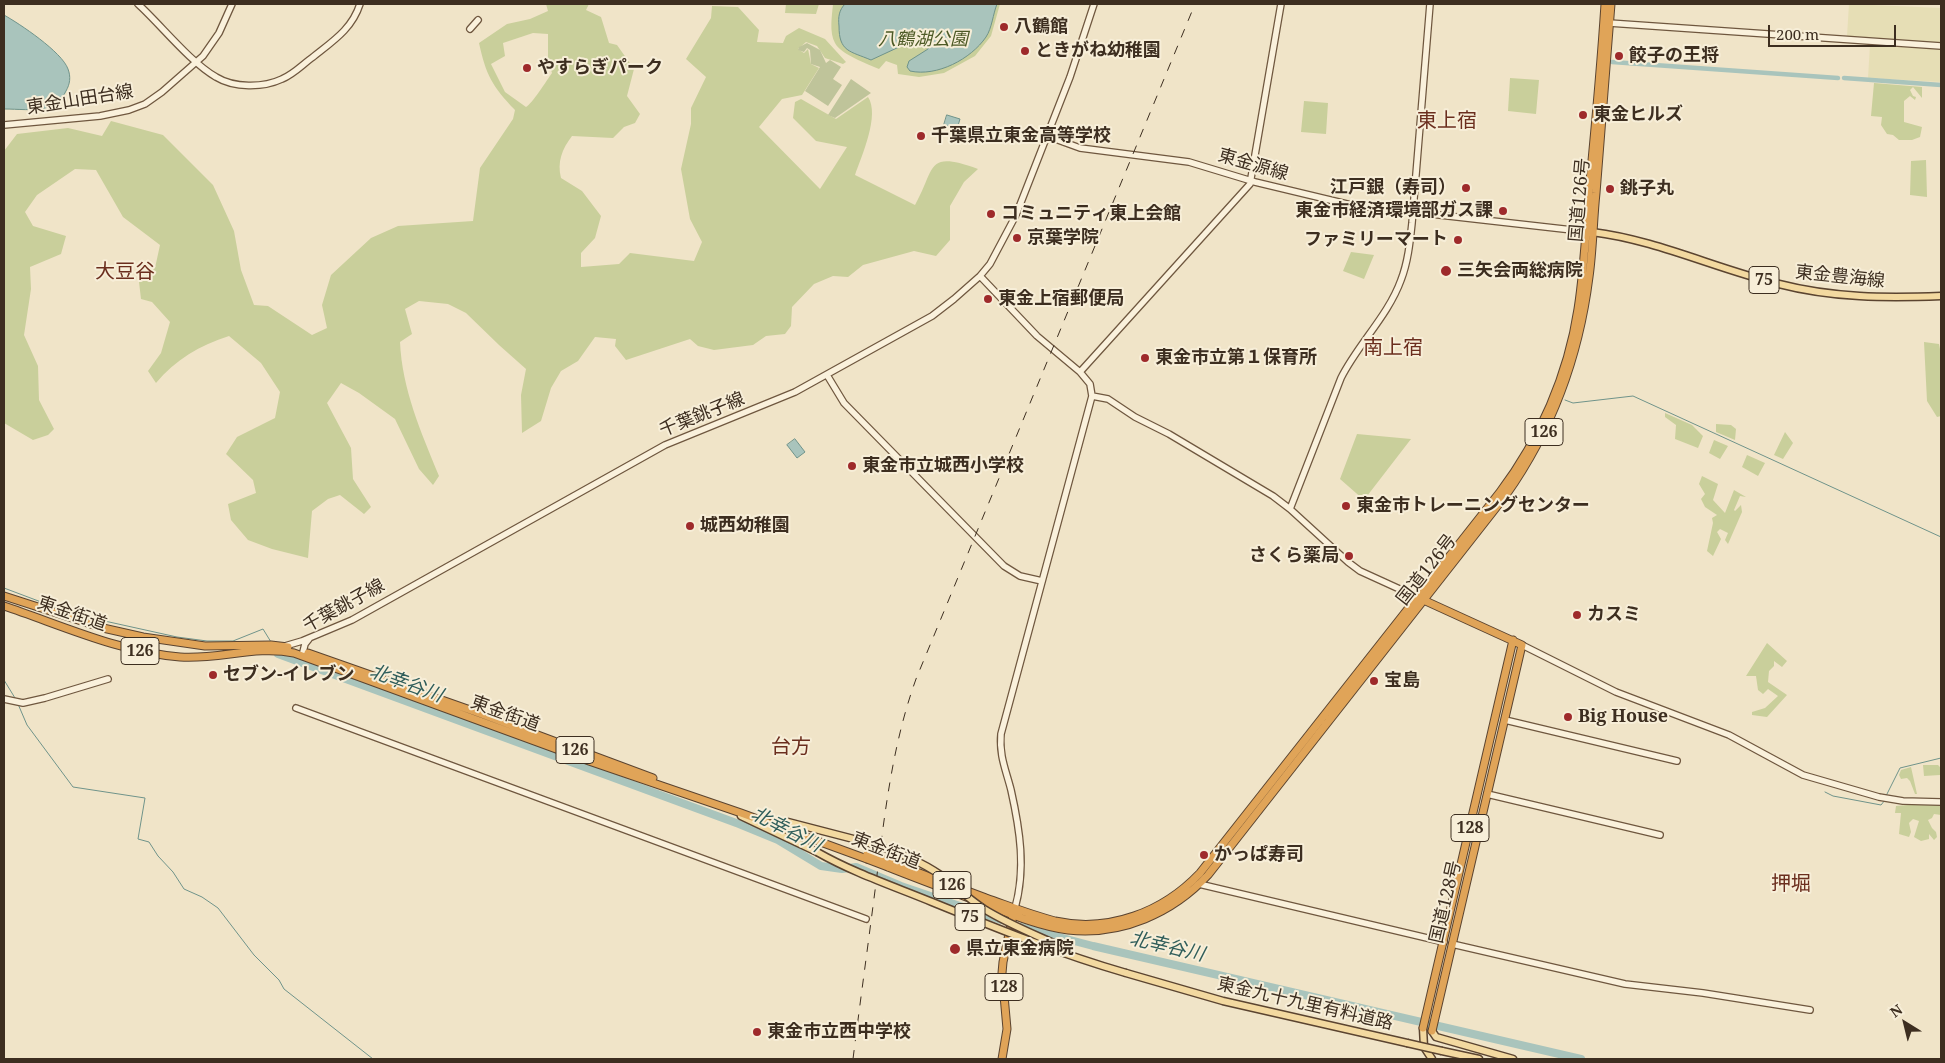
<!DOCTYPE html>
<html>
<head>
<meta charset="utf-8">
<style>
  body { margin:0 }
  #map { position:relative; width:1945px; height:1063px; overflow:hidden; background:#f0e4c8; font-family:"Noto Serif",serif }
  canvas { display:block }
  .frame { position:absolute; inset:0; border:5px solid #3d2e20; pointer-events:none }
  .north { position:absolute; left:1880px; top:998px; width:50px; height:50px; -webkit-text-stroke:4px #f7eed8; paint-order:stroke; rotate:324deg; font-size:14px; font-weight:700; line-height:20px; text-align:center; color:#3d2e20 }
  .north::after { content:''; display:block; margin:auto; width:18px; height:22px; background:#3d2e20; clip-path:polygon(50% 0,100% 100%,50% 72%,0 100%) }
  .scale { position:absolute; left:1768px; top:25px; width:128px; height:22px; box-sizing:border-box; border:2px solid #3d2e20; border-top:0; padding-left:6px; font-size:15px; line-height:18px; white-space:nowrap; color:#3d2e20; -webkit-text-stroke:4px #f7eed8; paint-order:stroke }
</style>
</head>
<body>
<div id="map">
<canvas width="1945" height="1063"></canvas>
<div class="frame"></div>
<div class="north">N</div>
<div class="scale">200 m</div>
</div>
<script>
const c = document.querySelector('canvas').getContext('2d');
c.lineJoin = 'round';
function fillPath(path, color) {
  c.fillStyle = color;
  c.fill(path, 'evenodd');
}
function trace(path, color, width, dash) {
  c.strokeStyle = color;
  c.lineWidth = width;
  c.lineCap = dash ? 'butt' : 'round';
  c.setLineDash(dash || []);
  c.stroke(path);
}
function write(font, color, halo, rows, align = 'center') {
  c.font = font + ' "Noto Serif","Noto Sans JP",serif';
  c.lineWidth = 4;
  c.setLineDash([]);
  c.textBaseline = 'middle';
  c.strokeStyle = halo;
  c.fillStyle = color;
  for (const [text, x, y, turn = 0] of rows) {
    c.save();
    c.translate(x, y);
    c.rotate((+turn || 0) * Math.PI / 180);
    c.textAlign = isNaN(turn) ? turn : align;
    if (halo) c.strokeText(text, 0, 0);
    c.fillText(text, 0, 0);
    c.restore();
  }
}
fillPath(new Path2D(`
  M1849,4l92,4v35l-94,-7z
  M1870,45l71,4v33l-73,-4z`), '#e6deb5');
fillPath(new Path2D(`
  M546,4h43l-3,6 15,7 8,26 8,2 17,24 -7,27 13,18 -5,9 -11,4 -11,11 -41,-2c-10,13 -15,26 -11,42l21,13 19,25 -6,22 -14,15v14l38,-3 11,-11 64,8 8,-19 -12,-23 -9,-50 10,-45v-16l15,-31 -20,-18 25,-41 1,-12 26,1 21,23 -2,12 26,1 3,-7 13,-8 26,11 21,23 -3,2 -18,-6 -8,-12 -11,-4 -8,7 6,4 4,-4 3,15 8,4 -17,27 -20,4 -23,28 61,62 27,-42 -31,-6 -23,-23 2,-16 6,-3 35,20 32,-22c12,18 -6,58 -13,78l60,30c21,-37 10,-55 63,-36l-14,13 -14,24v34l-14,16 -22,-5 -51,14 -15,12 -15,-1 -19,8 -22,23 -1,19 -6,8 -19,2 -13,9 -39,5 -16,-4 -8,-7 -64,21 -11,-14 1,-7 -21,-2 -17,24 -17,10 -10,17 -10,33 -19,12 -1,-38 5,-26 -27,-24 -33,-32 -18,-9 -29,-3 -14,8 7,25 -12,8c2,47 21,90 39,134l-6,9 -14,-16 -24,-50 -36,-26 -18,-10 -14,20 24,45 2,31 18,28 -7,7 -24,-19 -12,4 -16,12 -4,47 -36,-9 -24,-9 -17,-20 -3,-16 28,-11 -3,-13 -27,-26 11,-17 38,-19 5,-26 -19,-29 -32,-27c-29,9 -54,24 -73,47l-8,-12 13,-18 9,-31 -18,-20 -11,-3 -2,-17 16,-14 5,-23 -37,-28 -27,-47 -21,-1 -38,26 -12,17 8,14 33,10 -5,18 -31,13 1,22 -7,46 14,31 1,34 15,29 -6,6 -15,5 -29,-17v-272l13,-17 51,-6 34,8 9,-15 52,14 50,50 21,46 7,39 13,35 14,1 44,29 15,-7 -5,-23 9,-30 40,-37 27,-12 75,-5 7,-53 33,-49 2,-9c-23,-24 -29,-35 -36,-67l28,-19 23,-5 18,-8zM533,33l15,1v26l4,13c-5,7 -20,31 -26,34l-21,-15 -14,-28 14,-8 -2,-13z
  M786,4h33l-3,10 -31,-1z
  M833,4h167l-9,32 -16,20 -31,17 -25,4 -21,-3 -1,-9 -11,-4 -7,8c-11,-5 -39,-15 -44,-26 -6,-11 -3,-27 -2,-39z
  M1510,78l29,2 -3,34 -28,-3z
  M1874,83l48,4v11l-9,-11 -3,3 3,6 3,1 -1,3 -5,-4 -6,5v21l18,5 -2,10 -8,3h-13l-6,-5 -6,-1 -6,-9 1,-8 -11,-1z
  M1304,101l24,2 -2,31 -25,-2z
  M1926,160l1,37 -17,-2 1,-34z
  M1351,252l23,3 -10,24 -21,-8z
  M1924,342l15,2 2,10v62l-4,1 -10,-16z
  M1665,413l27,12 11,11 -5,12 -23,-9 1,-14 -11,-8z
  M1716,424l15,1 5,4 -1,11 -19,-8z
  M1785,432l8,11 -10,16 -9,-4z
  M1357,434l54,5 -47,61 -24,-21z
  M1714,440l14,6 -8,13 -11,-6z
  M1747,455l18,8 -7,13 -16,-9z
  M1702,476l16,8 -5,16 12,13 9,-23 12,7 -6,-1 -6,14 1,1 6,-6 1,7 -14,32 -3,-4 3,-7 -8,-4 -3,3 4,7 -8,17 -6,-5 6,-28 -1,-5 5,-3 -12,-8 -4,-8 4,-5 -6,-10z
  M1767,643l20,18 -5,6 -8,-6v5l-5,5 -1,11 19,13 -20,22 -15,-2v-3l13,-4 13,-12 -10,-7 -5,5 -5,-4 -2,-14h-10z
  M1923,765h15l3,3v9l-1,-2 -16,1z
  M1911,767l6,27h-2l-5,-13 -3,-3 -6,1 -2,-4 2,-5z
  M1919,804l22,1v10l-7,-1 -2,4 -4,2 4,8 4,4 1,5 -3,3 -5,-6v5l-8,2 -7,-4 5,-16 -6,-2 -4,4 2,9 -2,5 -10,-3 2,-21h-6l1,-7z`), '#c9cf9b');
fillPath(new Path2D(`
  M807,43l13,7 6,13 4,-3 11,7 -8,12 9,6 -14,21 -23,-15 15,-24 -9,-3 -1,-14 -3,-2 -3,4 -6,-2 1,-3z
  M851,79l20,14 -36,25 -7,-3z`), '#bfc49a');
const water = new Path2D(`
  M845,4h152c-4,10 -5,24 -11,33 -15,22 -49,40 -76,34l-3,-4 2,-6 19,-12 2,-10 -4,-7 -22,6 -5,9 -28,13c-21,-9 -32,-8 -32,-34 -1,-9 0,-16 6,-22z
  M4,15c16,9 58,37 64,54 3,8 2,15 -2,22 -4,8 -11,16 -20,17 -13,3 -28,1 -42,1z
  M947,115l13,4 -3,10 -13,-4z
  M795,439l10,13 -8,6 -10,-13z`);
fillPath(water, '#a9c4bc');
trace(water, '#6f938a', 1);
trace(new Path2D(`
  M1565,400l8,3 60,-7 308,141
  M4,588l69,26 104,23 30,4h26l30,-12 8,13
  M4,680l11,18
  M18,704l9,21 46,62 72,11 -7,41 11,3 9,14 15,16 11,17 18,8 16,11 36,47 25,25 5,9 89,70
  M1825,792l8,4 48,9 4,-5
  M1886,796l14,-28 41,-10`), '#6f938a', 1);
trace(new Path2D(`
  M1612,62l226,16
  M1844,78l97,7`), '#a9c4bc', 4.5);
trace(new Path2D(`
  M278,654l461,170 39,16 43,26 21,3 14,-2 45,19 100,34
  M1021,927l72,19 488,113`), '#a9c4bc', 8);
const secondary = new Path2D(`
  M138,4c23,21 52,58 78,73 18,11 47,11 66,2 12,-5 21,-15 31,-22 20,-16 39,-28 47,-53
  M1609,23l332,23
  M470,29l8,-9
  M4,125l96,-9 29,-6 16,-6 17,-12 41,-36 16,-23 13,-29
  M1047,136l33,12 109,14 66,20 96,23 239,27
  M980,276l57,60 43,36 10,12 2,12 -91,338c-2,22 5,36 10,56 9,40 15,79 4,118
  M1080,372l170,-188 31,-180
  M827,375l17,28 160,163 16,10 22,5
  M1092,396l16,3 27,18 34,17 104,62 17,13 58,53 12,9 57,26
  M1290,509l51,-131c17,-34 47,-62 60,-98 7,-18 9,-38 11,-57l18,-219
  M1522,645l94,47 113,43 74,40 76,22 24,4 38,1
  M285,646l17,-5 50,-21 313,-175 130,-53 137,-76 22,-17 26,-23 10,-12 26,-49 54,-138 24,-73
  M302,656l3,-12 4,-5
  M4,699l19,4 22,-5 63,-19
  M296,708l570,211
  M1505,720l172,41
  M1487,794l173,41
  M1199,884l245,58
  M1452,944l173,40 78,9 107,17`);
const primary = new Path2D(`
  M1592,232c65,8 124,37 187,52 54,14 107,14 162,12
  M741,816l76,36
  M776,822h12l81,21
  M1126,973l97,28 184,42
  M1423,1028l1,19 8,12
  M1432,1031l4,6 77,22
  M1442,1051l37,8`);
const highway = new Path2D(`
  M4,596l99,32 40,9 62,9 66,-1 17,2
  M1419,598l103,47 -90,386
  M4,606c57,19 115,46 176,51 38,3 76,-12 114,-4l295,108 152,52 126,46
  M308,653l168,59 177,66
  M890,862c32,12 64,24 96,36 23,8 46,17 69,23 54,12 108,-9 145,-48l300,-381c40,-53 68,-117 78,-183 6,-38 8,-78 11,-117 6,-62 12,-125 16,-188
  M888,867c30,12 60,23 89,34 29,11 60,25 91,29 53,6 105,-17 140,-55l298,-380c46,-65 73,-139 83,-218 4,-28 4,-56 7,-84 5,-63 10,-126 15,-189
  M1423,1028l90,-388
  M1002,1059l5,-30 -5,-56 1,-11 11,-51`);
trace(secondary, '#6f573f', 8);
trace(primary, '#5b4430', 9);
trace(highway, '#5b4430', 9);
trace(secondary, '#faf1dc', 5.5);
trace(primary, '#f3d9a0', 6);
trace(highway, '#e0a458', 7);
trace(new Path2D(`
  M853,1059c8,-64 17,-128 25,-192 8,-64 16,-127 38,-188l279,-675`), '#3d2e20', 1, [9, 9]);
const primaryBridge = new Path2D(`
  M869,843c27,8 50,17 73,33 14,11 27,23 42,33 24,15 50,25 76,37
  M817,852c37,21 76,34 115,50 64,26 128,52 194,71
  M1407,1043l35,8`);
const highwayBridge = new Path2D(`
  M867,854l23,8
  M867,859l21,8`);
trace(primaryBridge, '#5b4430', 9, []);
trace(highwayBridge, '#5b4430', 9, []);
trace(primaryBridge, '#f3d9a0', 6);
trace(highwayBridge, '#e0a458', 7);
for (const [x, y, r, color] of [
  [1004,27,5,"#9e2a2b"],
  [1025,51,5,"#9e2a2b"],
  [1619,56,5,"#9e2a2b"],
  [527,68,5,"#9e2a2b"],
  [1583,115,5,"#9e2a2b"],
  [921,136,5,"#9e2a2b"],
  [1466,188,5,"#9e2a2b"],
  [1610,189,5,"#9e2a2b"],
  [1503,211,5,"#9e2a2b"],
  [991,214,5,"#9e2a2b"],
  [1017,238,5,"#9e2a2b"],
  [1458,240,5,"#9e2a2b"],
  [1446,271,6,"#9e2a2b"],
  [988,299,5,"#9e2a2b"],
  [1145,358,5,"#9e2a2b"],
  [852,466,5,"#9e2a2b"],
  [1346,506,5,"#9e2a2b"],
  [690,526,5,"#9e2a2b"],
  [1349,556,5,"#9e2a2b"],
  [1577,615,5,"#9e2a2b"],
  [213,675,5,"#9e2a2b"],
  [1374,681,5,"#9e2a2b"],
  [1568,717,5,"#9e2a2b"],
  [1204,855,5,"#9e2a2b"],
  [955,949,6,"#9e2a2b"],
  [757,1032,5,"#9e2a2b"]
]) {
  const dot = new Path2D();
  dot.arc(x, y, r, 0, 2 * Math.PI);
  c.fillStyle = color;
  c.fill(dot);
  trace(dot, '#f7eed8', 2);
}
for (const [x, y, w] of [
  [1764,280,30],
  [1544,432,38],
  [140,651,38],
  [575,750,38],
  [1470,828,38],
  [952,885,38],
  [970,917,30],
  [1004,987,38]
]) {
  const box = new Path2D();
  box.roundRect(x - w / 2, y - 13.5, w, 27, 4);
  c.fillStyle = '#f7eed8';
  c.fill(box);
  trace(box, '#3d2e20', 1);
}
write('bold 16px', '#3d2e20', null, [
  ["75",1764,280],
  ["126",1544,432],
  ["126",140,651],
  ["126",575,750],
  ["128",1470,828],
  ["126",952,885],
  ["75",970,917],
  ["128",1004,987]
]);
write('bold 18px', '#3d2e20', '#f7eed8', [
  ["八鶴館",1014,27],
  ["ときがね幼稚園",1035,51],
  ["餃子の王将",1629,56],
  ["やすらぎパーク",537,68],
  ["東金ヒルズ",1593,115],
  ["千葉県立東金高等学校",931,136],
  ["江戸銀（寿司）",1456,188,"right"],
  ["銚子丸",1620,189],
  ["東金市経済環境部ガス課",1493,211,"right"],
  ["コミュニティ東上会館",1001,214],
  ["京葉学院",1027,238],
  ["ファミリーマート",1448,240,"right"],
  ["三矢会両総病院",1457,271],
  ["東金上宿郵便局",998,299],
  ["東金市立第１保育所",1155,358],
  ["東金市立城西小学校",862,466],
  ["東金市トレーニングセンター",1356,506],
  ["城西幼稚園",700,526],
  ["さくら薬局",1339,556,"right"],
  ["カスミ",1587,615],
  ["セブン-イレブン",223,675],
  ["宝島",1384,681],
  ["Big House",1578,717],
  ["かっぱ寿司",1214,855],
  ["県立東金病院",966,949],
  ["東金市立西中学校",767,1032]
], 'left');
write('italic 18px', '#4d5a26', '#f7eed8', [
  ["八鶴湖公園",923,40]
]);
write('18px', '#3d2e20', '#f7eed8', [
  ["東金山田台線",80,100,-9],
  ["東金源線",1253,165,16],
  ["国道126号",1580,200,-85],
  ["東金豊海線",1840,277,6],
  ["千葉銚子線",702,415,-22],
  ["国道126号",1427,570,-52],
  ["千葉銚子線",344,606,-29],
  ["東金街道",72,614,19],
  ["東金街道",505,714,20],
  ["東金街道",886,851,21],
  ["国道128号",1446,902,-77],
  ["東金九十九里有料道路",1305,1004,13]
]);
write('italic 19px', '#2f5d5a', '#f7eed8', [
  ["北幸谷川",406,684,20],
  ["北幸谷川",786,830,27],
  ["北幸谷川",1167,947,13]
]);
write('20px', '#6b2e1e', '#f7eed8', [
  ["東上宿",1447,121],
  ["大豆谷",125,272],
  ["南上宿",1393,348],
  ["台方",791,747],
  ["押堀",1791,884]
]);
</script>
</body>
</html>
